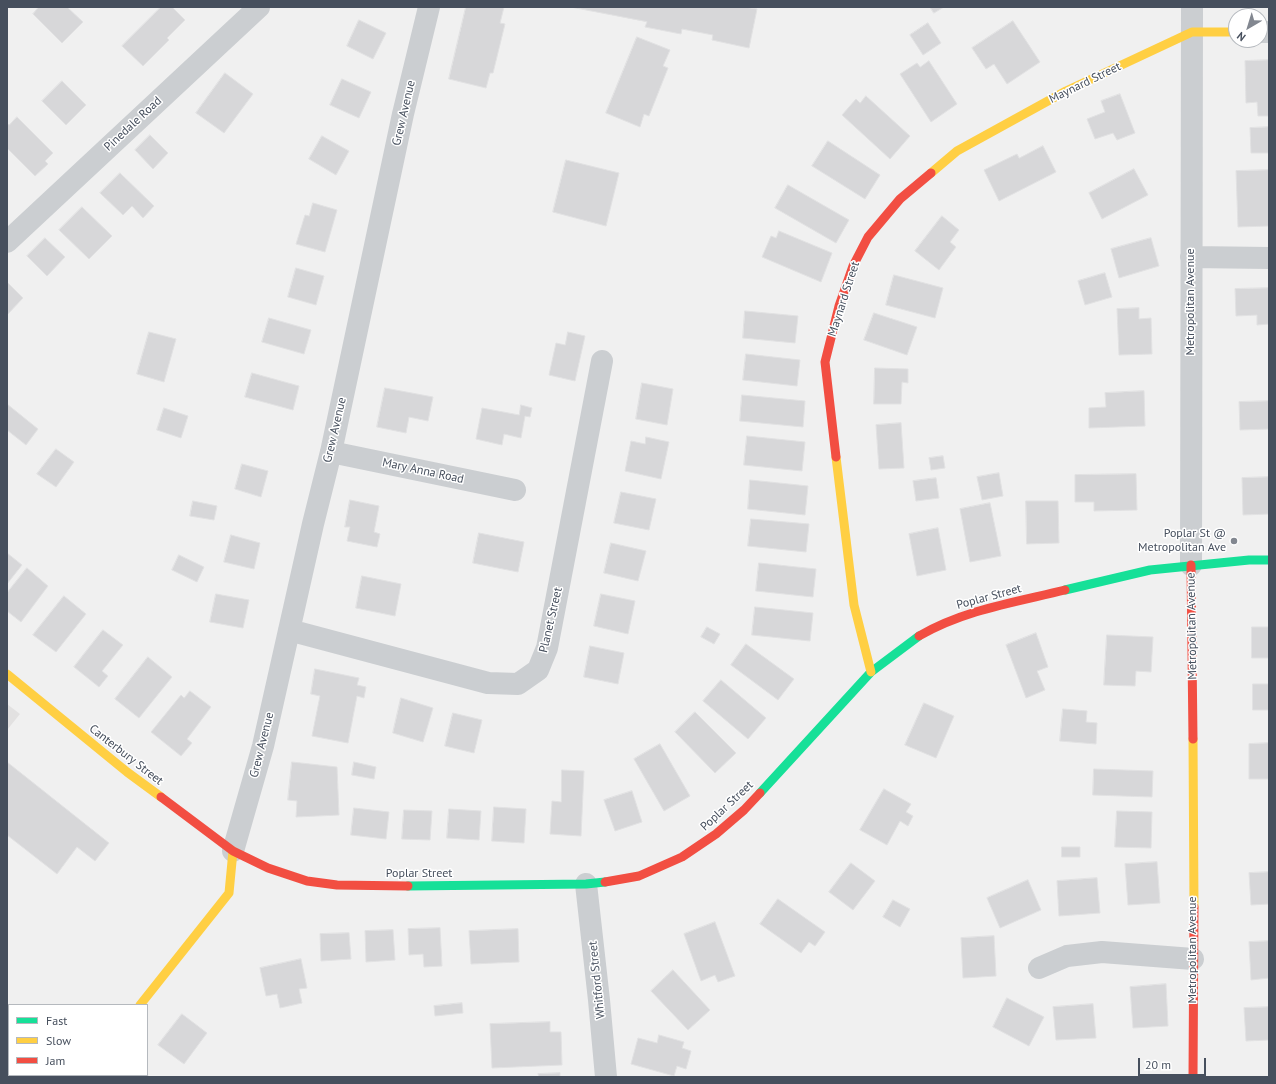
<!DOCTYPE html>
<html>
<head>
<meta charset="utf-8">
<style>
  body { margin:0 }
  #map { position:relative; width:1276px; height:1084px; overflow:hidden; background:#f0f0f0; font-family:"PT Sans",sans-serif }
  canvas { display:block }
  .frame { position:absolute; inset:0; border:8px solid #464f5d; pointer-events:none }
  .legend { position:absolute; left:8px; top:1004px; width:140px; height:72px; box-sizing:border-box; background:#fff; border:1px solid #b5b9be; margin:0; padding:5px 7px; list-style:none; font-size:12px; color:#464f5d }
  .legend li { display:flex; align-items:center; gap:8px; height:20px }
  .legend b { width:20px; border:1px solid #b5b9be }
  .north { position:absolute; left:1228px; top:8px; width:40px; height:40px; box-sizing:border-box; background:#fff; border:1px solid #b5b9be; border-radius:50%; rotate:218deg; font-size:11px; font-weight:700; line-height:16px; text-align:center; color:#464f5d }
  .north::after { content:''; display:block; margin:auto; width:14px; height:18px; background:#828790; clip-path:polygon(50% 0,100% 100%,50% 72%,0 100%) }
  .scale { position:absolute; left:1138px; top:1058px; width:68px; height:18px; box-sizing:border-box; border:2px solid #464f5d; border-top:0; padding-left:5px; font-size:12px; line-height:14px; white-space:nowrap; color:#464f5d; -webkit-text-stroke:3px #fff; paint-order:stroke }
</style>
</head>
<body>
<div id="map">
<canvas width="1276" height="1084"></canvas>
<div class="frame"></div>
<ul class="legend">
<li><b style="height:5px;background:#16e098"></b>Fast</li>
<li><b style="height:5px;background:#ffcf43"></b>Slow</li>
<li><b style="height:5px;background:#f24e42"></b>Jam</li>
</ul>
<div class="north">N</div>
<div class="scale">20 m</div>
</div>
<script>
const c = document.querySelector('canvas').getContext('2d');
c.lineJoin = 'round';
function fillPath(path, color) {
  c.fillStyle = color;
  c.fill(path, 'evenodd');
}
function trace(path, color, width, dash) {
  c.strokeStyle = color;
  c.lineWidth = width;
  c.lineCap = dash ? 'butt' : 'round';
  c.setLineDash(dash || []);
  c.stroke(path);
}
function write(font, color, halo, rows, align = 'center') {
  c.font = font + ' "PT Sans",sans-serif';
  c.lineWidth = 3;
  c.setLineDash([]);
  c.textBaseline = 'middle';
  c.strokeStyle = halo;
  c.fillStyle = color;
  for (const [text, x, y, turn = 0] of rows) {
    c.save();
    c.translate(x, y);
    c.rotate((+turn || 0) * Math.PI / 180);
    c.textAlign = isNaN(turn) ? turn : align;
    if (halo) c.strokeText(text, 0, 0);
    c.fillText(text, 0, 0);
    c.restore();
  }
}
fillPath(new Path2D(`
  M7,704l13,10 -13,16z`), '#e2e1e1');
const building = new Path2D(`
  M39,7h28l16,15 -21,21 -29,-29z
  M161,7h11l13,13 -18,18 2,2 -26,26 -21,-20z
  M466,7h38l-4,16 5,1 -12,49h-3l-4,15 -37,-9z
  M571,7h173l13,2 -8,39 -37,-8 1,-5 -31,-6 -1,5 -36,-7 2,-5z
  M930,7h14l-10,6z
  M359,20l27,13 -13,26 -26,-13z
  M1013,21l27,41 -33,22 -13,-20 -8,5 -14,-21z
  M928,23l13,20 -18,12 -13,-20z
  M637,37l33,13 -7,16 5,2 -19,48 -5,-2 -4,13 -34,-14z
  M1269,60v56h-11l-1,-14 -11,1 -1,-42z
  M929,61l28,43 -26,18 -31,-48 17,-11 3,4z
  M225,73l28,21 -29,39 -28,-20z
  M342,79l29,13 -12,26 -29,-13z
  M62,81l24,24 -20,20 -24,-24z
  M1120,94l15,39 -18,7 -4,-7 -18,6 -8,-20 18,-7 -4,-11z
  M866,96l44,40 -20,23 -48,-44 14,-16 4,4z
  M17,117l36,36 -8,8 3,3 -13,12 -28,-28v-25l2,2z
  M1269,127v26h-18l-1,-25z
  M150,135l18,18 -15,16 -18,-19z
  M322,136l27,15 -13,24 -27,-16z
  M828,141l52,34 -15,24 -53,-33z
  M1043,146l13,26 -57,29 -15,-31 33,-16 2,4z
  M566,160l53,13 -13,53 -53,-14z
  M1134,169l14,26 -46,24 -13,-26z
  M1269,170v56l-31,1 -2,-56z
  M120,173l34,33 -11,12 -11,-12 -9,9 -23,-22z
  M788,185l61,35 -13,23 -61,-35z
  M313,203l24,7 -12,42 -29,-8 9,-29 4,1z
  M82,207l30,29 -23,23 -30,-29z
  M942,216l17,14 -9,12 6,5 -17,23 -24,-19z
  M779,231l53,22 -11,29 -59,-25 9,-21 5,2z
  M45,238l20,19 -18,19 -20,-20z
  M1151,238l8,28 -40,12 -8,-29z
  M296,268l28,8 -8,29 -28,-8z
  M1105,273l7,24 -27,8 -7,-24z
  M894,275l49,13 -8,30 -49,-13z
  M7,282l16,16 -16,17z
  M1269,288v36l-12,1v-10l-21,1 -1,-27z
  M1139,308v11l12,-1 1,36 -33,1 -2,-46z
  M745,311l53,5 -3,27 -52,-5z
  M874,313l43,14 -10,28 -43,-15z
  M269,318l42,12 -7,24 -42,-12z
  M149,332l27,7 -12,43 -27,-8z
  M568,332l17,4 -10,45 -26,-6 7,-32 9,2z
  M746,354l54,6 -3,26 -54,-6z
  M875,368l33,1v14l-6,-1 -1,22h-27z
  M252,373l47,13 -6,24 -48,-13z
  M642,383l31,6 -6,36 -31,-6z
  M385,388l48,9 -5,24 -19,-4 -3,16 -29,-6z
  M1144,391l1,35 -56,2v-20l17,-1 -1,-14z
  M742,395l63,6 -2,26 -63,-6z
  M1269,401v28l-29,1 -1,-28z
  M7,404l31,25 -12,16 -19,-15z
  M521,405l11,3 -2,9 -5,-1 -4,22 -17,-4 -2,11 -26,-6 6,-31 37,7z
  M164,408l24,8 -7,22 -24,-8z
  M901,423l3,45 -25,1 -3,-44z
  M747,436l58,6 -3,29 -58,-6z
  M646,437l23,5 -8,37 -36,-8 6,-30 14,3z
  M56,449l18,13 -18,25 -19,-13z
  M943,456l2,12 -14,2 -2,-12z
  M242,464l26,7 -7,26 -26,-8z
  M999,473l4,23 -21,4 -5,-23z
  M1136,474l1,36 -43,1v-9h-19v-27z
  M1269,477v37l-26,1 -1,-37z
  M936,478l3,20 -23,3 -3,-20z
  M750,480l58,6 -3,29 -57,-6z
  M621,492l35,7 -7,31 -35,-7z
  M350,500l29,6 -5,26 6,2 -3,13 -30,-6 3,-14h-5z
  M193,501l24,5 -3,14 -24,-4z
  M1026,501h32l1,42 -32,1z
  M990,503l11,53 -31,6 -10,-53z
  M751,519l58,5 -3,28 -58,-6z
  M938,528l8,42 -29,6 -8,-42z
  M479,533l45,9 -6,30 -45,-9z
  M231,535l29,8 -6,26 -30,-7z
  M611,543l35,8 -8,30 -34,-8z
  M7,553l15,12 -15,19z
  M179,555l25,12 -7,15 -25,-12z
  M759,563l57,6 -3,28 -57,-6z
  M27,568l21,18 -27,36 -14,-11v-18z
  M362,576l39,8 -6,32 -39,-8z
  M216,594l33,6 -6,28 -33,-6z
  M601,594l34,7 -7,33 -34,-8z
  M64,596l22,18 -30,38 -23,-17z
  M755,607l58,6 -3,28 -58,-6z
  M707,627l13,7 -6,10 -13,-7z
  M1252,627h17v31h-17z
  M103,630l20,15 -21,26 6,5 -9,11 -25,-20z
  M1036,633l12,34 -11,4 8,19 -19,8 -20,-53z
  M1107,635l46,2 -2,35 -15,-1 -1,15 -31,-1z
  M746,644l48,35 -16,21 -47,-35z
  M590,646l34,7 -6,31 -34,-7z
  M148,657l24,20 -33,41 -24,-19z
  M315,669l44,9 -2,7 9,2 -2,11 -7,-2 -9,47 -36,-7 8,-40 -9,-2z
  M721,680l45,38 -18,21 -45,-38z
  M1253,684h16v26h-16z
  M190,691l21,16 -24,32 5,4 -11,13 -30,-24 30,-37 3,3z
  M401,698l32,10 -10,34 -30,-9z
  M924,703l30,13 -18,42 -31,-13z
  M1063,709l24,2 -1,11 11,1 -1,21 -36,-3z
  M695,712l41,41 -21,20 -40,-41z
  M453,713l29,7 -8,33 -29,-7z
  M1269,743v36h-20v-35z
  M660,744l30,52 -26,15 -30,-52z
  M7,762l102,81 -14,18 -18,-14 -20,27 -50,-39z
  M292,762l45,5 2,48 -43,2 1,-16 -9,-1z
  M354,762l22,5 -2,12 -22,-4z
  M1094,769l59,2 -1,26 -59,-2z
  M562,770l22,1 -3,65 -31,-2 2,-33 9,1z
  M884,789l27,15 -5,8 7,4 -5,10 -8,-5 -13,24 -27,-15z
  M632,791l10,31 -27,9 -11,-31z
  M494,807l32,2 -2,34 -32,-2z
  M354,808l35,4 -3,27 -35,-4z
  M449,809l32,2 -2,29 -32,-2z
  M404,810l28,1 -2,29 -28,-1z
  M1117,811l35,1 -1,36 -36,-1z
  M1062,847h18v10h-18z
  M1157,862l3,41 -32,2 -3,-41z
  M851,863l24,18 -22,29 -24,-18z
  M1269,872v32l-18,1 -2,-32z
  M1097,878l3,35 -41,3 -2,-35z
  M1028,880l13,30 -41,18 -13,-30z
  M778,899l47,33 -10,14 -6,-4 -8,11 -41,-29z
  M893,900l17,9 -10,18 -17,-10z
  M715,922l20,54 -17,6 -3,-7 -14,6 -17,-47z
  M440,928l2,38 -18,1 -1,-13 -14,1 -1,-26z
  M518,929l1,33 -48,2 -2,-33z
  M393,930l2,30 -29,2 -1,-31z
  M349,933l2,26 -30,2 -1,-27z
  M994,936l2,40 -33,2 -2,-40z
  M1269,941v37l-18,2 -2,-38z
  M301,959l6,29 -8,1 3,14 -22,5 -3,-14 -11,2 -6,-28z
  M673,970l37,40 -22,20 -37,-39z
  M1166,984l2,42 -35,2 -3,-41z
  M1007,998l37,19 -15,29 -36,-19z
  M462,1003l1,10 -28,3 -1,-10z
  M1093,1004l3,34 -40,2 -3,-33z
  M1269,1007v33l-23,1 -2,-33z
  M182,1014l25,19 -23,31 -26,-19z
  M550,1022v10h11l1,33 -70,3 -2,-44z
  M659,1035l25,7 -2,6 9,3 -5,18 -9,-3 -3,10 -43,-12 7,-26 19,5z
  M560,1073v4h-21l-1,-3z
  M134,1075h13l3,2h-18z`);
fillPath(building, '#d7d7d9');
trace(building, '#e1e1e2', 1);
trace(new Path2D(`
  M1260,32h9
  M7,242l252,-235
  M1191,257l78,1
  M331,452l184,38
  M1191,565l1,-558
  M289,630l199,53 30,1 20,-14 9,-22 55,-287
  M233,851l30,-105 50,-222 18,-72 72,-338 26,-107
  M586,884l13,116 7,77
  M1039,968l28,-12 35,-4 91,7`), '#cbced1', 22);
trace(new Path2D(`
  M1065,590l85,-20 99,-10h20
  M760,793l111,-121 48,-36
  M408,886l178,-2 19,-2`), '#16e098', 9);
trace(new Path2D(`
  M931,173l26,-22 109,-60 126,-59h44
  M836,457l18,148 17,67
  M7,674l120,98 34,25
  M1193,739l1,168
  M140,1005l89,-112 4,-42`), '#ffcf43', 9);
trace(new Path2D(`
  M836,457l-11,-95 14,-56 14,-40 15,-29 32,-38 31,-26
  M1191,565l2,174
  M919,636c44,-26 97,-34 146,-46
  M161,797l72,54 35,17 39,13 30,4 71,1
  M605,882l34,-6 43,-19 34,-23 28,-24 16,-17
  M91,1077l2,-2
  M1193,1077l1,-170`), '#f24e42', 9);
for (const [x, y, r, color] of [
  [1234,541,4,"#828790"]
]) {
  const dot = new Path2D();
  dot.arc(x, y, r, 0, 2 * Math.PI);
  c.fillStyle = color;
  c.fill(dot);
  trace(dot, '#fff', 1.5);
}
write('12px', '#464f5d', '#fff', [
  ["Maynard Street",1085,83,-26],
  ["Grew Avenue",404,113,-77],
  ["Pinedale Road",133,124,-43],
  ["Maynard Street",844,299,-72],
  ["Metropolitan Avenue",1191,302,-90],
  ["Grew Avenue",335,430,-77],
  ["Mary Anna Road",423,471,12],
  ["Poplar Street",989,597,-15],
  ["Planet Street",551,620,-77],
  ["Metropolitan Avenue",1192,626,-91],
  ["Grew Avenue",262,745,-76],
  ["Canterbury Street",126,755,38],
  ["Poplar Street",727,806,-43],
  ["Poplar Street",419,874],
  ["Metropolitan Avenue",1193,950,-90],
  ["Whitford Street",597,980,-96]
]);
write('12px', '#464f5d', '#fff', [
  ["Poplar St @",1226,534],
  ["Metropolitan Ave",1226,548]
], 'right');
</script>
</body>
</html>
